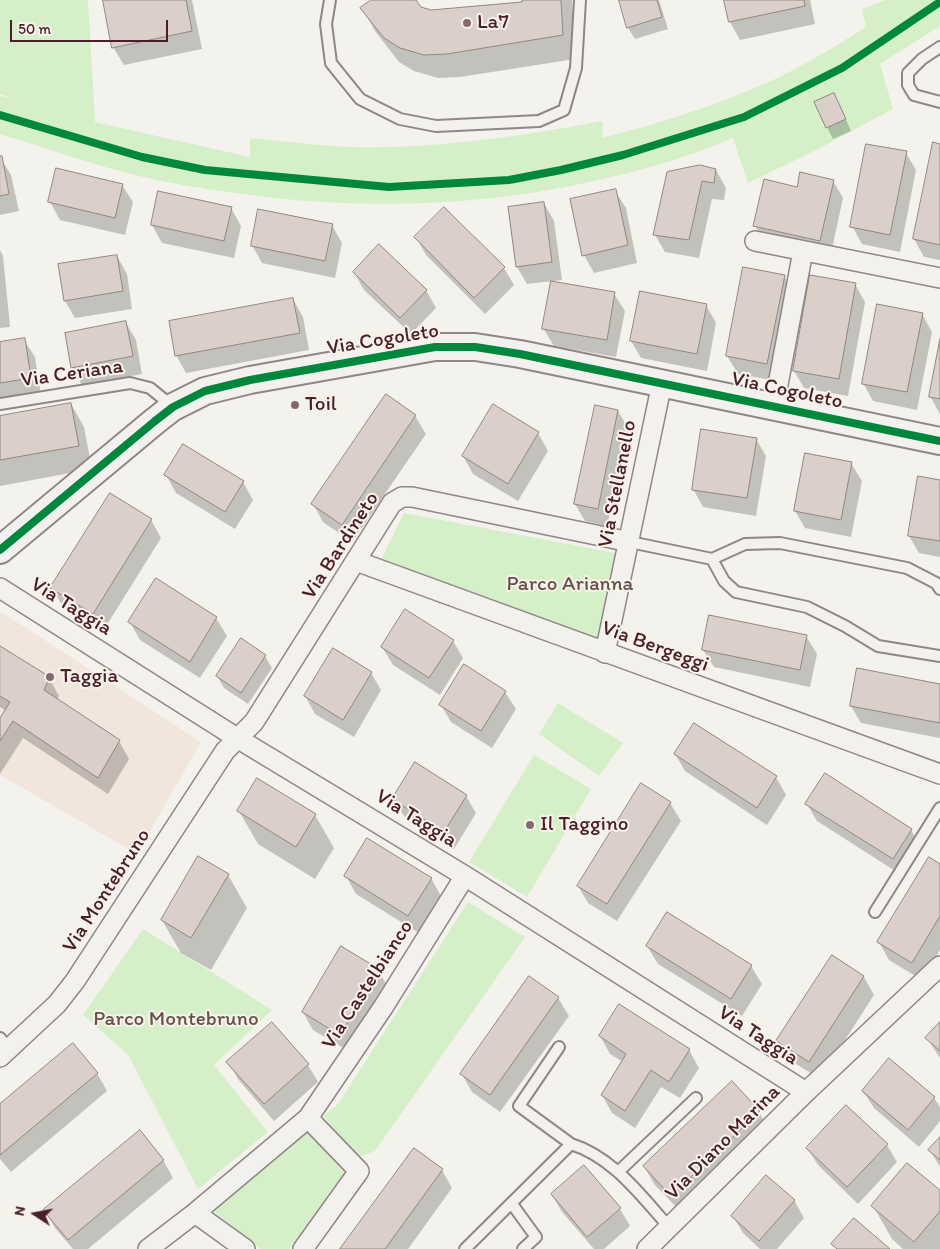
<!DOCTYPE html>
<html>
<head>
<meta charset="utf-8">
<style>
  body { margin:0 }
  #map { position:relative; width:940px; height:1249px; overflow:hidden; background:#f4f2ec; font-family:Itim,sans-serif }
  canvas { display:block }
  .north { position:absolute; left:10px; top:1189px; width:50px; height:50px; -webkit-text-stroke:4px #f7f3e8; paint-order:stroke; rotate:281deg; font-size:14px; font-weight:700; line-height:20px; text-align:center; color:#4a1f2b }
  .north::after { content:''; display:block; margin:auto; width:18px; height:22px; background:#4a1f2b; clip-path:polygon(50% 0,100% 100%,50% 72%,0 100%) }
  .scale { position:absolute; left:10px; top:20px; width:158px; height:22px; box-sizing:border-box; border:2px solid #4a1f2b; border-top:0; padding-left:6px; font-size:15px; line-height:18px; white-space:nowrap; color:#4a1f2b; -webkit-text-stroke:4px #f7f3e8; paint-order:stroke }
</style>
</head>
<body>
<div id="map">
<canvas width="940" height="1249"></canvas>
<div class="north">N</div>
<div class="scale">50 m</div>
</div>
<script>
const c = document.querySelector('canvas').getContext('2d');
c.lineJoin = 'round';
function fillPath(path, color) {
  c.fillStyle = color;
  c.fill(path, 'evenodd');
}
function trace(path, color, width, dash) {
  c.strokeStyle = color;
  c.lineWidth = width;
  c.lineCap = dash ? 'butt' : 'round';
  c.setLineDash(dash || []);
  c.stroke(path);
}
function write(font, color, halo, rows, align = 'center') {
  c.font = font + ' Itim,sans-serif';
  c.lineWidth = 4;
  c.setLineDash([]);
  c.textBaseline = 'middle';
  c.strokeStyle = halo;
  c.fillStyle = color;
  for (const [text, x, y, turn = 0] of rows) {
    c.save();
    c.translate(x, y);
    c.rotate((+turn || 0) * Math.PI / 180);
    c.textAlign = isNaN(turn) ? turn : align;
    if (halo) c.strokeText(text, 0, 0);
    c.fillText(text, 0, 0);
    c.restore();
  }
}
fillPath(new Path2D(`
  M0,611l201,131 -64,112 -137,-79z`), '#f1e6dc');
fillPath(new Path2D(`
  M0,0h88l7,122 155,35v-19c34,3 69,8 103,9 84,2 168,-11 250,-26l-1,17c59,-15 116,-33 171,-58 32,-15 63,-34 93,-53l-4,-18 23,-9h55v26l-60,38 13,45 -79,42 -66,32 -15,-45c-46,20 -94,33 -143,44 -148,32 -290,27 -438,-3 -51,-11 -102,-30 -152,-45v-38l14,3 -14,-5z
  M404,513l217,41 -22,84 -218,-79z
  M558,703l65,40 -24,33 -60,-42z
  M534,755l57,34 -64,108 -58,-35z
  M468,902l57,35 -150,214 -16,6 -36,-41 15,-12z
  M143,929l129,81 -58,55 54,67 -70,57 -70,-134 -45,-40z
  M307,1131l37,42 -55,76h-28l-47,-37z`), '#d5efc9');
fillPath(new Path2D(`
  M104,0h88l10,49 -78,16 -11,-18z
  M373,0h41l7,8 10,3 93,-8 -1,-3h49l3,59 -115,18 -22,1 -24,-7 -15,-9 -24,-31 -13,-23z
  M620,0h39l9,29 -33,10 -7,-11z
  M725,0h85l5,24 -75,16 -10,-18z
  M840,106l11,25 -18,8 -6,-12z
  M940,145v115l-16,-3 -10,-18z
  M906,153l10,17 -16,82 -38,-8 -10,-18z
  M0,157l11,18 8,36 -19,4z
  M716,170l10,18 -2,12 -12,-1 -13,59 -34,-6 -10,-17 13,-62z
  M833,181l10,17 -13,60 -65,-15 -10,-17z
  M122,185l11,17 -8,33 -65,-15 -10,-18z
  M615,191l11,17 11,55 -43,10 -10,-18z
  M544,203l10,18 8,59 -35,4 -10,-17z
  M231,208l10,18 -7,32 -72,-15 -10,-18z
  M332,225l10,18 -7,35 -73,-15 -10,-18z
  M416,237l88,31 10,17 -29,29 -59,-59z
  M0,250l3,6 7,71 -10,1z
  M117,256l10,18 5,35 -57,9 -10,-17z
  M354,272l72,18 10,18 -25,26 -47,-44z
  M784,276l10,17 -17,88 -39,-7 -11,-18z
  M855,284l10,18 -17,94 -44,-8 -10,-17z
  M614,294l11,17 -9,46 -62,-11 -11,-18z
  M293,299l10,18 6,33 -123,23 -10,-18z
  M706,305l10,18 -9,48 -66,-13 -10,-17z
  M922,314l10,18 -15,78 -44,-9 -10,-18z
  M126,323l10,17 6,34 -60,11 -10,-18z
  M24,340l11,17 6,39 -41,6v-59z
  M940,345v69l-10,-18z
  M386,396l29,20 11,18 -74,108 -29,-20 -10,-18z
  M71,404l13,23 8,42 -92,17v-69z
  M618,411l10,17 -21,98 -22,-5 -10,-17z
  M538,433l10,18 -30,50 -45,-27 -10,-18z
  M756,439l10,17 -10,60 -53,-9 -10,-18z
  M851,463l11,18 -11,56 -46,-9 -10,-17z
  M166,475l77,7 10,18 -18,29 -59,-36z
  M940,481v76l-21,-4 -10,-17z
  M151,520l10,18 -58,93 -41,-26 -10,-17z
  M156,580l60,38 11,18 -27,42 -60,-38 -10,-18z
  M806,636l11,18 -7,33 -96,-20 -11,-17z
  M453,641l10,17 -23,37 -47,-30 -11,-18z
  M0,647l49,31 10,18 -2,4 62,41 10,18 -21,35 -85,-56 -23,36v-53l6,-10 -6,-4z
  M265,656l7,12 -24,36 -24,-16 -7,-12z
  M371,673l10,17 -27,47 -39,-23 -10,-18z
  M940,685v53l-79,-15 -10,-17z
  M505,692l11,17 -24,39 -41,-26 -10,-17z
  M675,754l101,23 10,18 -19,30 -82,-54z
  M642,785l28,18 11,18 -64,100 -29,-18 -10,-17z
  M466,796l10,17 -22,36 -50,-33 -11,-17z
  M807,804l104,26 10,17 -18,29 -86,-55z
  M239,811l76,4 19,33 -19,31 -57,-35z
  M940,865v85l-18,30 -33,-20 -10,-18z
  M228,875l19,33 -36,62 -30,-17 -19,-33z
  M346,876l85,2 10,18 -22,37 -63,-39z
  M667,914l84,52 11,18 -20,32 -84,-52 -11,-18z
  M832,957l32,20 10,18 -54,84 -32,-20 -10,-18z
  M378,970l10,17 -38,65 -37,-22 -10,-18z
  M530,978l28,20 11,18 -69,96 -28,-20 -10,-18z
  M940,1023v35l-13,-20z
  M600,1036l89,14 10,18 -19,30 -19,-11 -26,41 -23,-15 -10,-18 21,-33 -13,-8z
  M889,1060l45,38 6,9v14l-21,26 -45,-39 -11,-17z
  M228,1062l80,3 10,17 -44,39 -36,-42z
  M97,1073l10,18 -96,81 -11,-13v-54z
  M759,1112l10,17 -87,84 -28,-29 -10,-18z
  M940,1139v28l-10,-17z
  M887,1145l10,17 -39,42 -40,-39 -11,-17z
  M163,1160l10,18 -85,71h-15l-18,-21 -10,-18z
  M442,1170l10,18 -44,61h-67z
  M940,1192v57h-37l-11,-10 -19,-33z
  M552,1195l68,14 10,17 -26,23h-10l-32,-37z
  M794,1200l10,18 -27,31h-17l-17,-16 -10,-17z`), '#0003');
const building = new Path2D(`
  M103,0h83l6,31 -80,17z
  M371,0h45l5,7 10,3 91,-8v-2h39l2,35 -116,19 -23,1 -24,-7 -16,-10 -24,-30z
  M619,0h38l5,17 -35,11z
  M724,0h80l1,6 -76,16z
  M834,93l12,26 -20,9 -12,-26z
  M933,142l7,2v101l-27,-6z
  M866,144l41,7 -17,84 -40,-8z
  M0,156h2l7,38 -9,2z
  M700,165l16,4 -2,14 -12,-2 -13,59 -36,-5 14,-63z
  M56,168l67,16 -8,34 -67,-16z
  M800,172l34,8 -14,61 -67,-15 11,-47 33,8z
  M616,189l12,56 -46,11 -12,-57z
  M158,191l74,16 -8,34 -73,-16z
  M544,202l8,60 -36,5 -8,-60z
  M444,207l61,60 -31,31 -60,-61z
  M258,209l75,15 -8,37 -74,-15z
  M379,244l48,46 -27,28 -47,-46z
  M117,255l6,36 -59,10 -6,-37z
  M743,267l42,8 -18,89 -41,-8z
  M810,275l46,8 -17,96 -46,-8z
  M551,281l64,11 -8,48 -65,-11z
  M640,291l67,13 -10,50 -67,-13z
  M293,298l7,35 -125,23 -6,-35z
  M877,304l46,9 -16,79 -45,-8z
  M126,321l7,35 -62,12 -6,-35z
  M25,338l6,40 -31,5v-41z
  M940,339v60l-11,-2z
  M386,394l30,21 -74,110 -31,-21z
  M71,403l8,43 -79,14v-44z
  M493,404l46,28 -31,52 -46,-28z
  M595,405l23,5 -20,99 -24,-5z
  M701,429l56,9 -10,60 -55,-8z
  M183,444l61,37 -19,31 -61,-37z
  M805,453l47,9 -11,58 -47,-9z
  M918,476l22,4v61l-32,-5z
  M110,493l42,26 -59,95 -43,-26z
  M156,578l61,39 -27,45 -62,-40z
  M405,609l49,31 -25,38 -48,-31z
  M709,615l98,20 -7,35 -98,-20z
  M241,638l25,17 -25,38 -25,-17z
  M0,646l50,31 -6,13 76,50 -22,38 -85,-57 -13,20v-23l10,-16 -10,-6z
  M333,648l39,24 -29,48 -39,-24z
  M464,664l42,27 -25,40 -42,-26z
  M857,668l83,16v39l-90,-17z
  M694,723l83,53 -20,32 -83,-54z
  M415,762l52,33 -23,37 -52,-33z
  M825,773l87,56 -19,30 -88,-55z
  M257,778l59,36 -20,33 -59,-36z
  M641,783l30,19 -64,102 -30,-18z
  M367,838l65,40 -24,38 -64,-40z
  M198,856l31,18 -38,64 -30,-18z
  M929,857l11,7v52l-28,47 -35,-21z
  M667,912l85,53 -21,34 -85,-53z
  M341,946l38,23 -39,66 -38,-23z
  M832,955l32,21 -55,86 -33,-21z
  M529,976l30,21 -69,98 -30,-21z
  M619,1004l71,45 -21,33 -18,-12 -26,41 -24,-16 25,-41 -27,-18z
  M272,1022l37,42 -45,40 -38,-42z
  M940,1022v29l-15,-13z
  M73,1043l25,30 -98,82v-51z
  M889,1058l46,39 -27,33 -46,-39z
  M732,1081l28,30 -89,85 -28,-30z
  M846,1105l42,39 -41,43 -41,-39z
  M140,1130l24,30 -96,80 -25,-30z
  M940,1137v23l-12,-10z
  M414,1148l29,21 -58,80h-45z
  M907,1163l33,27v21l-26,31 -43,-36z
  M584,1165l37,43 -34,29 -36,-43z
  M766,1175l29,25 -36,41 -28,-25z
  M854,1218l36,31h-53l-6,-5z`);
fillPath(building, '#dbcfc9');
trace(building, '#8f8685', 1);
const lane = new Path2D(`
  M330,0l-4,24 5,39 29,36 40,20 36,7 103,-5 25,-11 12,-42 4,-68
  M940,47l-18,12 -14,14v12l6,10 26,7
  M0,404l130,-21 20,5 22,18
  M630,542l82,17 33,-15 35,-1 127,25 29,15 4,6
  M712,559l12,22 12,11 71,15 38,19 33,20 62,10
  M875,912l65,-104
  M0,1038l9,11
  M559,1047l-40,59 52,38
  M618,1172l78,-74
  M512,1204l24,33 -13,12
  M465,1249l106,-105c42,13 70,52 99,84`);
const street = new Path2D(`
  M755,241l185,37
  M774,406l29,-155
  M356,561l584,213
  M0,588l237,150 228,138 341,216
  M605,653l57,-270
  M0,1057l57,-53 18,-23 150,-230 29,-29 138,-219 10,-6h10l218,45
  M195,1213l50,36
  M148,1249l47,-36 113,-95 76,-112 81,-130
  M303,1249l56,-78 -51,-53
  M647,1249l159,-157 134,-126`);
const secondary = new Path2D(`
  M0,550l155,-129 18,-14 32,-16 45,-11 185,-33h40l45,7 420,87`);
trace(lane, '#8f8685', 14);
trace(street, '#8f8685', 22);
trace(secondary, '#8f8685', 30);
trace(lane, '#f2f1ed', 10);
trace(street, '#f2f1ed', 19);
trace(secondary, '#f2f1ed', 26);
trace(new Path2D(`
  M0,115l142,42 63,13 184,17 120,-7 52,-10 62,-15 121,-38 98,-49 98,-66
  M0,550l155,-129 18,-14 32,-16 45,-11 185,-33h40l45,7 420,87`), '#00873e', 8);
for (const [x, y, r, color] of [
  [467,23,5,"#86696f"],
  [295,405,5,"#86696f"],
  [50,677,5,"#86696f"],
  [530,825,5,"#86696f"]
]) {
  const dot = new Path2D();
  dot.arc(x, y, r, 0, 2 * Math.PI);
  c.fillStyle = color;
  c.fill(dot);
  trace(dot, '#f7f3e8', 2);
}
write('21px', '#4a1f2b', '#f7f3e8', [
  ["La7",477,23],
  ["Toil",305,405],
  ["Taggia",60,677],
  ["Il Taggino",540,825]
], 'left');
write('21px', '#4a1f2b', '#f7f3e8', [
  ["Via Cogoleto",383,340,-9],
  ["Via Ceriana",72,374,-8],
  ["Via Cogoleto",787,391,12],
  ["Via Stellanello",618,484,-79],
  ["Via Bardineto",341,546,-57],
  ["Via Taggia",71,607,32],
  ["Via Bergeggi",655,647,20],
  ["Via Taggia",416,819,32],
  ["Via Montebruno",107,891,-57],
  ["Via Castelbianco",368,985,-57],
  ["Via Taggia",758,1036,33],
  ["Via Diano Marina",723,1143,-45]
]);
write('21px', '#66524c', '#f7f3e8', [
  ["Parco Arianna",570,585],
  ["Parco Montebruno",176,1020]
]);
</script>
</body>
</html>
